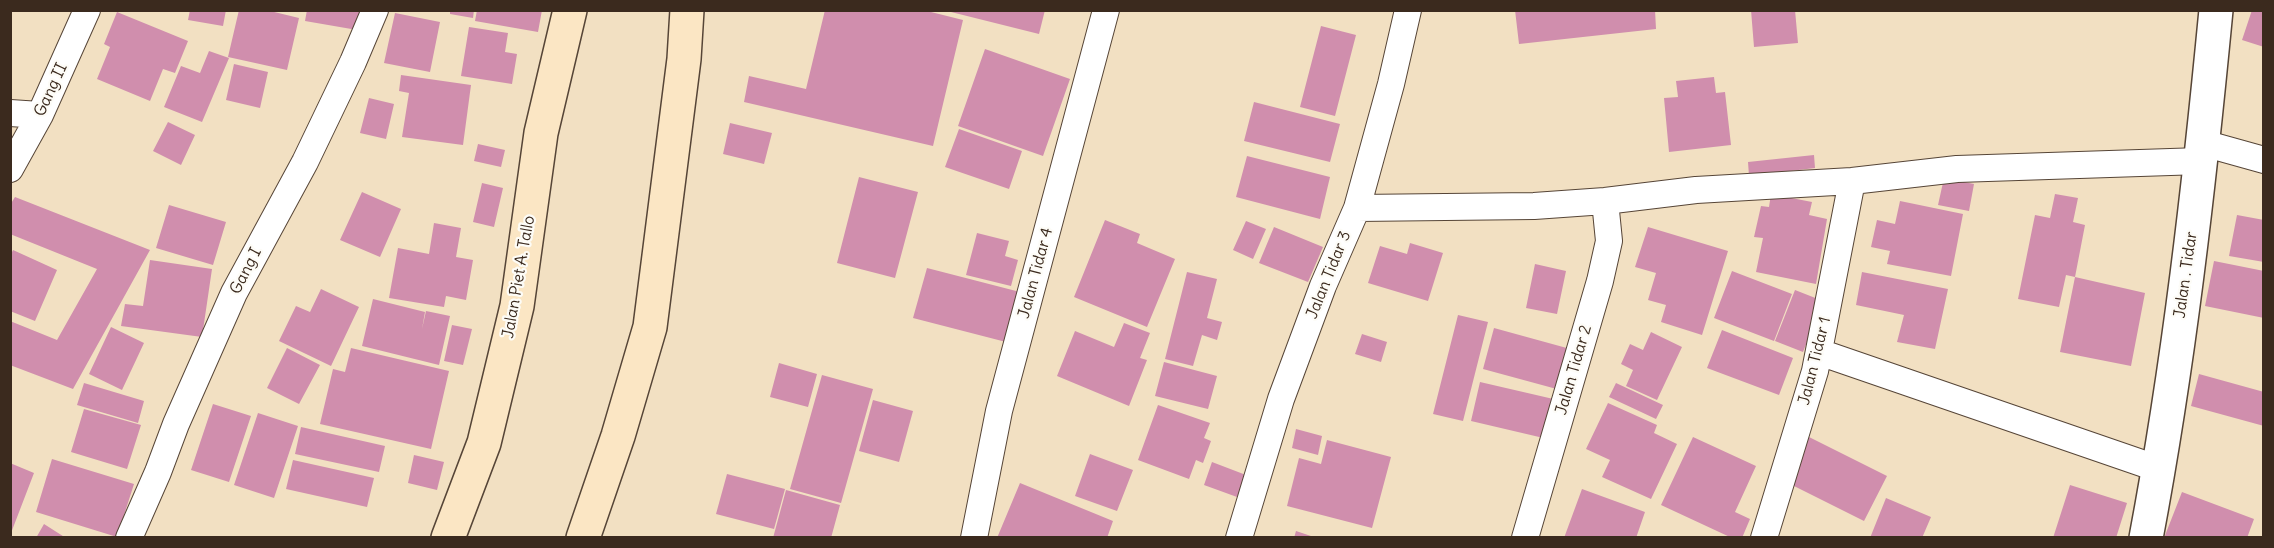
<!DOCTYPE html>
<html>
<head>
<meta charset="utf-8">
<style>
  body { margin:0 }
  #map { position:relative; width:2274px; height:548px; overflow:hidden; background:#f2e0c2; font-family:Delius,sans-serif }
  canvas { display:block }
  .frame { position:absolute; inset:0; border:12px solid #3b2a1e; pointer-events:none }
</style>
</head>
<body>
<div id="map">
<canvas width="2274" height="548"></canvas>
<div class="frame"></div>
</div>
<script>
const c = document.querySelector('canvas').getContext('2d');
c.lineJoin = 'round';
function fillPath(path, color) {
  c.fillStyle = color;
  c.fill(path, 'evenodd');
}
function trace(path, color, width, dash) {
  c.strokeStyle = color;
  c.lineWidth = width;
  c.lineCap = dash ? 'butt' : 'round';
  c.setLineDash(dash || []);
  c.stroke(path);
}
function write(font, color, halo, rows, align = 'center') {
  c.font = font + ' Delius,sans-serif';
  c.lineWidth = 4.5;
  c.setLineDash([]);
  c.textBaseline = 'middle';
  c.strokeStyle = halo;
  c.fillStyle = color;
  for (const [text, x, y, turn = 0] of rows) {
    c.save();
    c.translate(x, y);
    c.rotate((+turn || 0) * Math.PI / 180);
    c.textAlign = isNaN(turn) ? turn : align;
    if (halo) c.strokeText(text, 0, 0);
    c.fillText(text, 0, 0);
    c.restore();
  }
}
fillPath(new Path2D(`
  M190,10h36l-3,16 -35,-6z
  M239,10h27l33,8 -12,52 -59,-13z
  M307,10h60l-4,21 -58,-10z
  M450,10h24l-1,8 -23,-4z
  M477,10h65l-4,22 -63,-11z
  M825,10h98l40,10 -30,126 -189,-44 5,-26 57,13z
  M943,10h102l-6,24z
  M1515,10h140l1,19 -137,15z
  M1751,10h44l3,33 -44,4z
  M2252,10h12v37l-22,-7z
  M117,12l71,29 -13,32 -12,-4 -13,32 -53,-22 13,-32 -6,-3z
  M395,13l45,9 -10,50 -46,-9z
  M1321,26l35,9 -21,81 -35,-9z
  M469,27l39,6 -3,19 12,2 -5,30 -51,-8z
  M985,49l85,30 -27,77 -85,-30z
  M209,51l20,7 -27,64 -38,-15 17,-41 19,7z
  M234,64l34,8 -8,36 -34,-8z
  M401,75l70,10 -8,60 -61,-8 7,-44 -10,-2z
  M1714,77l2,16 9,-1 6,53 -62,7 -5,-54 14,-1 -2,-16z
  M369,98l25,6 -8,35 -26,-6z
  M1254,102l86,22 -10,38 -86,-21z
  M168,122l27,13 -14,30 -28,-14z
  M730,123l42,10 -8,31 -41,-10z
  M959,129l63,22 -13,38 -64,-22z
  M478,144l27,6 -4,17 -27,-6z
  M1814,155l1,13 -66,8 -1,-14z
  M1247,156l83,21 -10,42 -84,-22z
  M859,177l59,15 -23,86 -58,-15z
  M1944,178l30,6 -5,27 -31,-6z
  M482,183l21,5 -9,39 -21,-5z
  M362,192l39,17 -21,48 -40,-17z
  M1771,194l41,8 -3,13 18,4 -11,65 -60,-12 7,-34 -9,-1 7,-31 8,1z
  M2055,194l23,4 -5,24 12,3 -10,52 -9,-2 -7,32 -41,-8 17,-84 15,3z
  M15,197l135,53 -77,139 -63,-24v-44l47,19 40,-71 -87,-35v-29z
  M1900,201l63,13 -12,62 -64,-12 3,-13 -19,-4 6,-27 18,4z
  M169,205l57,17 -13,43 -57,-17z
  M2237,215l27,5v42l-35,-6z
  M1105,220l35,14 -3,9 38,16 -28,68 -73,-30z
  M1246,221l20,8 -13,30 -20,-9z
  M434,223l27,5 -5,29 17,3 -7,40 -20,-4 -2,11 -55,-9 9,-50 31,6z
  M1274,227l49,20 -15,35 -49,-19z
  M1648,227l80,24 -26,84 -41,-13 5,-17 -18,-5 8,-27 -21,-6z
  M977,233l32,8 -4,15 13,4 -7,26 -45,-11z
  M1410,243l33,10 -15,48 -60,-18 12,-37 27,8z
  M13,250l44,20 -22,51 -25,-10v-55z
  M150,260l62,9 -10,68 -81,-11 4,-22 18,2z
  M2214,261l50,10v47l-59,-12z
  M1535,264l31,7 -9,43 -31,-6z
  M927,268l93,24 -14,50 -93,-24z
  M1732,271l60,23 -18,47 -60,-23z
  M1187,272l30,7 -10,39 15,4 -5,18 -15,-5 -9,31 -28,-7z
  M1862,272l86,17 -13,60 -38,-7 7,-27 -48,-10z
  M2075,277l70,16 -14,73 -71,-14z
  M321,289l38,18 -28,59 -52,-25 17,-35 14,6z
  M1795,290l28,11 -20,51 -28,-11z
  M373,299l52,13 -3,17 4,-18 24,5 -11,49 -77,-19z
  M1458,315l30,7 -25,99 -30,-7z
  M1124,323l26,10 -10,25 7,2 -18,46 -72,-30 18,-45 39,16z
  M452,325l20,4 -9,36 -19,-4z
  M111,327l33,16 -22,47 -33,-16z
  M1494,328l80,22 -10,41 -81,-22z
  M1722,330l71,28 -14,37 -72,-27z
  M1651,332l31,15 -25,53 -31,-14 7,-16 -12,-6 9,-20 13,6z
  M1362,334l25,8 -6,20 -26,-8z
  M287,348l33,17 -21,39 -32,-16z
  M351,348l98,23 -18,78 -111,-25 13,-55 12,3z
  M1164,362l53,14 -9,33 -53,-13z
  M779,363l38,11 -9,33 -38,-10z
  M2199,374l65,18v34l-73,-20z
  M822,375l51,14 -32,114 -51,-14z
  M1480,382l82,19 -10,39 -81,-19z
  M84,383l60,18 -6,22 -61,-18z
  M1616,383l47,22 -7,14 -47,-22z
  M873,400l40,11 -14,51 -40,-11z
  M1608,403l49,22 -3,8 23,11 -26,55 -49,-22 8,-17 -24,-11z
  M213,404l38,12 -22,66 -38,-12z
  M1158,405l52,18 -6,15 7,3 -8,22 -7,-3 -7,19 -51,-19z
  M84,409l57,16 -14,44 -56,-17z
  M258,413l40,13 -24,72 -40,-13z
  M301,427l84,19 -6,26 -84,-18z
  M1296,429l26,7 -4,19 -26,-7z
  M1693,437l63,29 -21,46 15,7 -8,19h-10l-71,-33z
  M1809,437l78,39 -23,45 -78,-39z
  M1327,440l64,17 -19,71 -85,-22 12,-48 22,6z
  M1090,454l43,16 -16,41 -42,-15z
  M414,455l30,7 -7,28 -29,-7z
  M52,459l82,25 -17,53 -81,-25z
  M293,460l81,18 -7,29 -81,-18z
  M1212,462l34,13 -9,22 -33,-12z
  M10,463l24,10 -23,60h-1z
  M727,474l58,15 -11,40 -58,-15z
  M1020,483l93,38 -6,17h-110z
  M2070,485l57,18 -11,35h-63z
  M1582,489l63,23 -9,26h-72z
  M786,490l54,15 -9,33h-58z
  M2182,492l72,27 -7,19h-83z
  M1886,498l45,19 -9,21h-52z
  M44,524l22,14h-30z
  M1296,531l18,6v1h-20z`), '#d08ead');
const minor = new Path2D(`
  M10,113l30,2
  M2203,143l61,17
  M10,169l30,-54 47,-105
  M1357,208l177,-2 71,-5 91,-11 156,-9 105,-12 244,-8
  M1819,352l340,117
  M129,538l29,-66 18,-48 58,-131 71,-131 48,-100 22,-52
  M974,538l25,-127 107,-401
  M1239,538l42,-139 42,-113 34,-78 34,-124 17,-74
  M1525,538l75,-257 9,-40 -4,-40
  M1764,538l51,-167 37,-190`);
const tertiary = new Path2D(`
  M2146,538c33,-175 53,-351 70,-528`);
const secondary = new Path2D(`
  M448,538l36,-95 33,-137 24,-173 29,-123
  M583,538l35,-102 32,-109 34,-268 3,-49`);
trace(minor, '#564537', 28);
trace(tertiary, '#564537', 36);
trace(secondary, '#564537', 36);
trace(minor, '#fff', 26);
trace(tertiary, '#fff', 33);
trace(secondary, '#fbe6c4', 33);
write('16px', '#3b2a1e', '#fdfcf7', [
  ["Gang II",51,90,-65],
  ["Gang I",246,271,-63],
  ["Jalan Tidar 4",1036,273,-75],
  ["Jalan Tidar 3",1329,275,-68],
  ["Jalan . Tidar",2186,275,-82],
  ["Jalan Piet A. Tallo",519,277,-80],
  ["Jalan Tidar 1",1815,361,-76],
  ["Jalan Tidar 2",1574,370,-74]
]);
</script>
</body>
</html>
